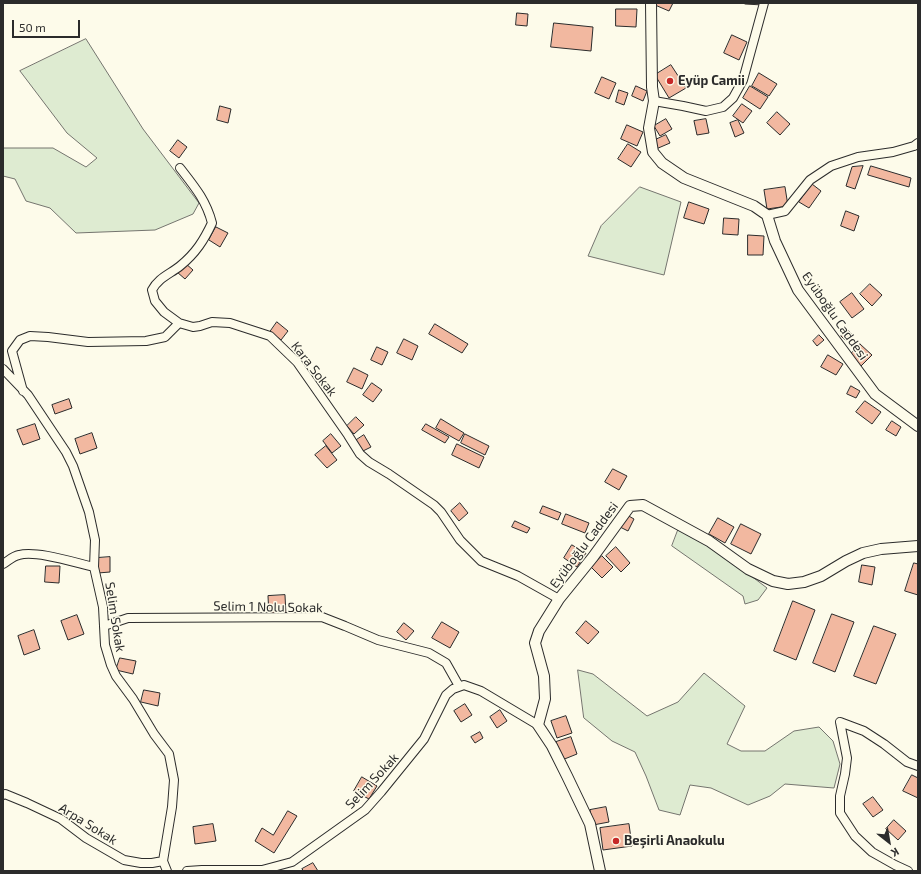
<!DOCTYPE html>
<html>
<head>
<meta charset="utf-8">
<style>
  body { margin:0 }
  #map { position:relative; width:921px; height:874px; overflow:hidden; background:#fdfbea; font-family:"Exo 2",sans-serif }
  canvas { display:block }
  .frame { position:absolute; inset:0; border:4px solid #2b2b2b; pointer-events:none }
  .north { position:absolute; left:869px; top:822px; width:40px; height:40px; -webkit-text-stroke:3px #fdfbea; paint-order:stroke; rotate:149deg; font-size:11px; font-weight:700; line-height:16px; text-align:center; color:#2b2b2b }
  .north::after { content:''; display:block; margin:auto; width:14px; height:18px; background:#2b2b2b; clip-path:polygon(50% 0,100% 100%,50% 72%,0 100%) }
  .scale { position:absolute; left:12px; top:20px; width:68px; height:18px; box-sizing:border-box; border:2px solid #2b2b2b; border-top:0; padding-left:5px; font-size:12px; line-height:14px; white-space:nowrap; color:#2b2b2b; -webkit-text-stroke:3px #fdfbea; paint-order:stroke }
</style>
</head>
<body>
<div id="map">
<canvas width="921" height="874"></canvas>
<div class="frame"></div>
<div class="north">K</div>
<div class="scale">50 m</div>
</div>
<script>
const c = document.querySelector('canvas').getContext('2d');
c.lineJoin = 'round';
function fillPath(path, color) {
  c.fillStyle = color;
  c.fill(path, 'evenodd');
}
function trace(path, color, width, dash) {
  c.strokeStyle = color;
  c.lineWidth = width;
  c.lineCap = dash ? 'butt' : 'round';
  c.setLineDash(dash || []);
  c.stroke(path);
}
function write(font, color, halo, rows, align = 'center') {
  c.font = font + ' "Exo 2",sans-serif';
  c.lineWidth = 3;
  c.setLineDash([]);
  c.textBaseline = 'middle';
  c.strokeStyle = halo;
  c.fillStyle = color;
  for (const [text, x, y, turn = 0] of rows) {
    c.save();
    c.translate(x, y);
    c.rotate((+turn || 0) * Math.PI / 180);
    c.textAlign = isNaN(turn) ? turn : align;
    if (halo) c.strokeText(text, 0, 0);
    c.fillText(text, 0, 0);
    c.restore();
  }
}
const green = new Path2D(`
  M86,39l57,90 56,74 -6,11 -38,16 -79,3 -26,-25 -24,-7 -11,-22 -12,-3v-28h50l33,19 11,-9 -30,-25 -47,-62z
  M640,187l41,15 -17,73 -76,-19 13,-30z
  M680,525l29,19 58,44 -9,12 -13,4 -2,-8 -71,-50z
  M578,670l15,4 54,42 31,-14 26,-29 41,33 -18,38 14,7h24l29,-20 25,-4 14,14 7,23 -6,24 -49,-4 -15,12 -22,9 -37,-17 -21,-3 -10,30 -21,-5 -13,-34 -11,-24 -23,-11 -28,-23z`);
fillPath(green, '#deebd1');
trace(green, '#74746e', 1);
const building = new Path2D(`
  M656,3h17l-4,8 -14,-6z
  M745,3h18v2l-18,-1z
  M616,9h21l-1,18 -20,-1z
  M517,13l11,1 -1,12 -11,-1z
  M554,23l39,4 -2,24 -40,-4z
  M732,35l15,7 -8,18 -15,-7z
  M671,65l15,23 -17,10 -14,-23z
  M759,73l18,11 -8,12 -17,-10z
  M602,77l14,6 -7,16 -14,-6z
  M636,86l11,5 -4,10 -11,-5z
  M750,86l18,11 -8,12 -17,-11z
  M619,90l9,3 -4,12 -8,-3z
  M742,104l10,7 -9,12 -10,-7z
  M220,106l11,3 -3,14 -11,-3z
  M777,112l13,12 -10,11 -13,-12z
  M666,119l6,10 -12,7 -6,-10z
  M706,119l3,14 -12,2 -3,-14z
  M738,120l6,13 -9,4 -5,-14z
  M627,125l16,7 -6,14 -16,-7z
  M666,135l4,8 -14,6 -3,-8z
  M178,140l9,7 -8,11 -9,-7z
  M628,144l13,8 -10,15 -13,-8z
  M863,166l-8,23 -9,-3 6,-19z
  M871,166l40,12 -2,9 -41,-12z
  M812,184l9,7 -12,17 -10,-6z
  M785,187l3,19 -21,3 -3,-19z
  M689,202l20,7 -5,15 -20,-6z
  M846,211l13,5 -5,15 -13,-5z
  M724,218l15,1 -1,16 -15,-1z
  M216,227l12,6 -8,14 -11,-7z
  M748,235l16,1 -1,19h-15z
  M185,263l8,7 -8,9 -8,-7z
  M870,284l12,11 -10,11 -12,-12z
  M852,293l12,16 -12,9 -12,-16z
  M277,322l11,9 -7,9 -11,-8z
  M435,324l33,20 -6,9 -33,-19z
  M848,330l5,5 -7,6 -5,-5z
  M819,335l5,5 -7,6 -4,-5z
  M404,339l14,7 -6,14 -15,-7z
  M860,344l12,11 -11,11 -11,-11z
  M377,347l11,5 -6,13 -11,-5z
  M828,355l15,9 -7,11 -15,-8z
  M354,368l14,7 -6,14 -15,-7z
  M372,383l10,7 -9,12 -10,-7z
  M851,386l9,5 -4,7 -9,-4z
  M69,399l3,9 -17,6 -3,-9z
  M865,401l16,11 -9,12 -16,-12z
  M356,417l8,8 -10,9 -7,-8z
  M441,419l23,14 -5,8 -23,-13z
  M892,421l9,6 -5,9 -10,-6z
  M35,424l5,15 -17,6 -6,-15z
  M426,424l23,13 -4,6 -23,-13z
  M92,433l5,15 -17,6 -5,-15z
  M331,434l10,12 -9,7 -9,-12z
  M465,434l24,12 -4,9 -24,-12z
  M364,435l7,12 -10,5 -6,-11z
  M457,444l27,13 -5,11 -27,-13z
  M326,446l11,14 -10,8 -12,-13z
  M613,469l14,7 -8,14 -14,-8z
  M460,503l8,10 -9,8 -8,-10z
  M543,506l18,7 -3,7 -18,-7z
  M566,514l23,9 -4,10 -23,-9z
  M627,515l7,4 -6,12 -8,-4z
  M718,518l16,9 -9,16 -16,-9z
  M515,521l15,7 -3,5 -15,-6z
  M741,524l20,10 -10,20 -20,-10z
  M572,545l14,8 -9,14 -13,-9z
  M616,547l14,16 -9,9 -15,-16z
  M602,556l11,11 -11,11 -11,-11z
  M110,557v15l-12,1 -1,-15z
  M914,563l4,1v31l-13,-4z
  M862,565l13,2 -3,18 -13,-3z
  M46,566h14l-1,17 -14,-1z
  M285,595l1,20 -17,1 -1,-20z
  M793,601l22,9 -19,50 -22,-9z
  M832,614l22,8 -19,50 -22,-9z
  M77,615l7,19 -16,6 -7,-19z
  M586,621l13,11 -11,12 -12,-11z
  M442,622l17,10 -9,16 -18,-10z
  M404,623l10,8 -8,9 -9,-8z
  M874,626l22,8 -20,50 -22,-8z
  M34,630l6,19 -16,6 -6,-19z
  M120,658l16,3 -3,13 -17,-4z
  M144,690l16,3 -2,13 -17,-4z
  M465,704l7,11 -11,7 -7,-11z
  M500,710l7,11 -10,7 -7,-11z
  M566,716l6,17 -15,5 -6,-17z
  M480,732l3,6 -8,5 -4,-6z
  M571,737l6,17 -15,6 -6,-18z
  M912,775l6,3v20l-15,-7z
  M362,777l15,9 -8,13 -15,-8z
  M873,797l10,13 -10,7 -10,-13z
  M606,807l3,15 -16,3 -3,-15z
  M288,811l9,5 -23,37 -19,-12 7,-13 11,7z
  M894,820l12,11 -8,9 -12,-11z
  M213,824l3,17 -21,3 -2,-17z
  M629,824l3,22 -29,4 -3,-22z
  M313,863l5,8h-14l-2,-2z`);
fillPath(building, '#f2b8a0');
trace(building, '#2b2b2b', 1);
const minor = new Path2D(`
  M654,101l29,5 23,5 17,-4 10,-9 10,-18 21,-77
  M767,215l18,-4 25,-31 21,-14 27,-9 35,-5 21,-6 4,-3
  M179,323l-15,-11 -9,-11 -3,-11c6,-12 18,-16 28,-24 16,-13 24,-26 32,-43 -6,-23 -18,-37 -32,-55
  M3,369l25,26 38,57 7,14 16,46 6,28 -1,27 9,40 2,38 6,20 5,11 17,23 21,35 15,20 5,26 -2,27 -9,54 4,10
  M23,391l-11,-40 8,-11 10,-4 18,1 40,5 58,-1 19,-4 14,-14 14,4 7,-1 12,-4 18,1 40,13 27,26 51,73 12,19 9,8 20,12 45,31 7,7 19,28 21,21 37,15 41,23
  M3,564c5,-3 10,-8 16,-9 17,-5 57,8 75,12
  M104,626l24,-8 194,-1 23,9 33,14 51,13 17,10 13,23
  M840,722l7,36 -2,16 -5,22v17l15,23 17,16 23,13 13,6
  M840,722l24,9 20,13 23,18 11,4
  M3,795l2,-1 22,9 34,16 25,19 38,22 17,3h11l11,-2
  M187,871l15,-1h60l30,-8 73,-52 16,-18 43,-53 22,-44 7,-6 11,-4 17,6 57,34`);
const tertiary = new Path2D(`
  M651,3l1,84 2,14 -5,27 4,24 9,11 22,15 70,28 13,9 8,26 23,49 77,104 43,32
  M600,871l-10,-47 -23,-48 -15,-30 -14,-21 7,-26 -1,-23 -9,-33 4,-12 20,-32 34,-42 37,-51 13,-1 66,36 39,28 25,12 15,3 16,-2 17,-6 25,-15 17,-8 18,-4 37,-3`);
trace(minor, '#2b2b2b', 10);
trace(tertiary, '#2b2b2b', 12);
trace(minor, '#fdfbea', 8);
trace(tertiary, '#fdfbea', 10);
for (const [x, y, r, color] of [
  [670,81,4,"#c62828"],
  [616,841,4,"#c62828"]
]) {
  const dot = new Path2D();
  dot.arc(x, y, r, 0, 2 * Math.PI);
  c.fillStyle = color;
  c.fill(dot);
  trace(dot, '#fdfbea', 1.5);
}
write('bold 13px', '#2b2b2b', '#fdfbea', [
  ["Eyüp Camii",678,81],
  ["Beşirli Anaokulu",624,841]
], 'left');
write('13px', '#2b2b2b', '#fdfbea', [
  ["Eyüboğlu Caddesi",835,316,55],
  ["Kara Sokak",314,369,52],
  ["Eyüboğlu Caddesi",584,545,-53],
  ["Selim 1 Nolu Sokak",268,607,1],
  ["Selim Sokak",115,617,81],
  ["Selim Sokak",372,781,-47],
  ["Arpa Sokak",88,824,32]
]);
</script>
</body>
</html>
